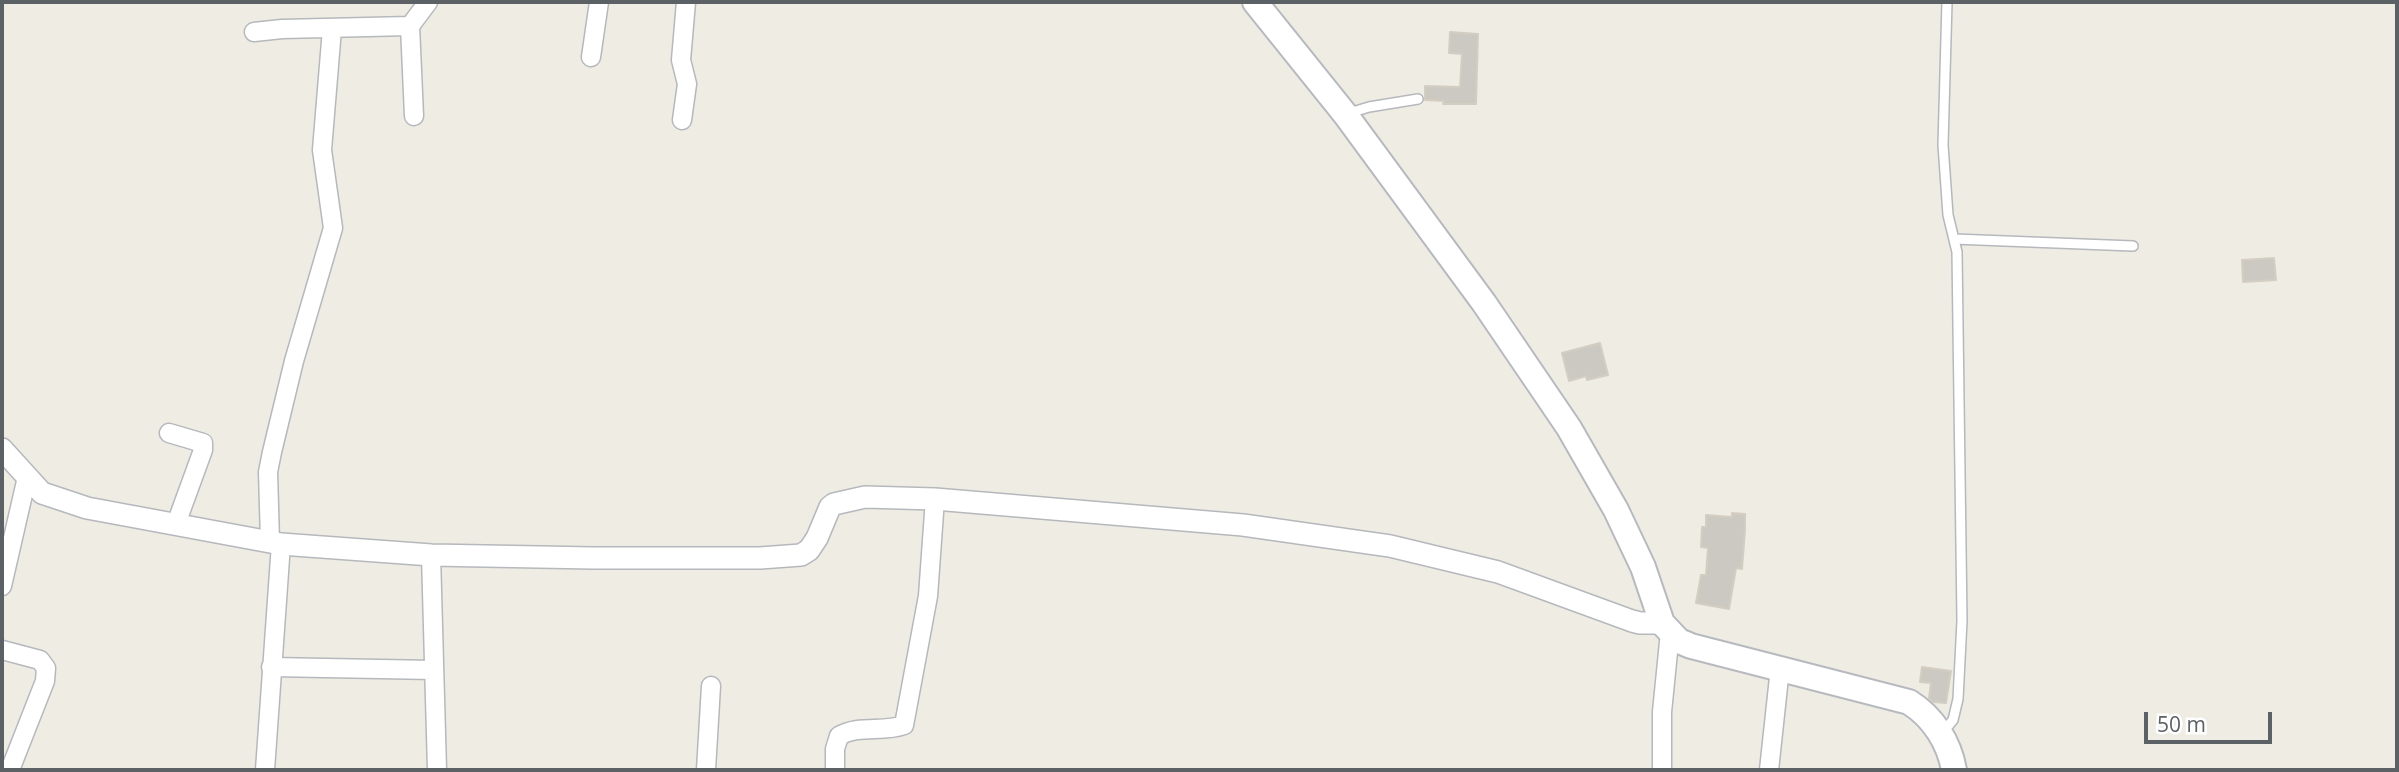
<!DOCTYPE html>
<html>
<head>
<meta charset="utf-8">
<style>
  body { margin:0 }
  #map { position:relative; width:2399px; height:772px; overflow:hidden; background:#efece4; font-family:"Open Sans",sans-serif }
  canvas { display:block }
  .frame { position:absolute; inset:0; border:4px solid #5c6165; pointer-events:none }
  .scale { position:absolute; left:2144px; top:712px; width:128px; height:32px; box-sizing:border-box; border:4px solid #5c6165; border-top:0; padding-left:9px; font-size:21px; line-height:24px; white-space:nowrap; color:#5c6165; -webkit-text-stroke:5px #fff; paint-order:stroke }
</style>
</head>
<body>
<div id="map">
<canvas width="2399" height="772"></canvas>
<div class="frame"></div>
<div class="scale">50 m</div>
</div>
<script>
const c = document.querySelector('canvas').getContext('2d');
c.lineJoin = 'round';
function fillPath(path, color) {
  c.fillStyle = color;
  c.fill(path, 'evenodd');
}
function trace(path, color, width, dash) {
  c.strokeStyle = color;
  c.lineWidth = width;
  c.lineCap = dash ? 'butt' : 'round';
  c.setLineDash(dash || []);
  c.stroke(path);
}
const building = new Path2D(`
  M1450,32l28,2 -2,70h-33l1,-3 -19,-1v-14l35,1 2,-33 -13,-1z
  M2274,258l2,22 -33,2 -1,-22z
  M1600,343l8,32 -21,5 -1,-4 -17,5 -7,-28z
  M1732,513l13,1v16l-3,39 -6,-1 -7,41 -33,-6 5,-28h5l2,-27 -7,-1 1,-20h4v-12l26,2z
  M1922,667l29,4 -5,32 -13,-1 -4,-4 2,-15 -11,-1z`);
fillPath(building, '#ccc9c3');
trace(building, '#d4cdc2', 2);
const service = new Path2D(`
  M1346,114l23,-7 49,-8
  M1954,239l179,7
  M1942,733l11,-13 5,-21 4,-78 -5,-369 -9,-37 -5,-70 4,-143`);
const minor = new Path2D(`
  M410,26l4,90
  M254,32l28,-3 128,-3 18,-24
  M591,57l8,-55
  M682,120l5,-36 -6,-24 5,-58
  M169,433l34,10v7l-27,74
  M270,541l-2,-69 4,-20 22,-91 39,-133 -11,-78 10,-121
  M431,555l6,215
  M2,586l25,-109
  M2,650l38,10 6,8 -1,13 -35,89
  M271,667l163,3
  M265,770l16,-226
  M706,770l5,-84
  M835,770v-21l4,-13c20,-12 44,-3 65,-11l24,-129 7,-97
  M1662,770v-58l8,-80
  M1769,770l11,-102`);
const tertiary = new Path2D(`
  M2,449l40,44 45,15 194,36 150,11 162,3h167l41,-3 8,-5 8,-12 13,-31 4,-3 31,-7 70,2 308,26 147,21 108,26 134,49 8,2h22`);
const secondary = new Path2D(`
  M1255,2l90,112 139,189 85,125 47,82 27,57 19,56 17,18 12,5 218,56c24,15 40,40 45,68`);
trace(service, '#b5b8bc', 12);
trace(minor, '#b5b8bc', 21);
trace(tertiary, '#b5b8bc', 24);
trace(secondary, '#b6babf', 28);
trace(service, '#fff', 9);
trace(minor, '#fff', 18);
trace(tertiary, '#fff', 21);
trace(secondary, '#fff', 24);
</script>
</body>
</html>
